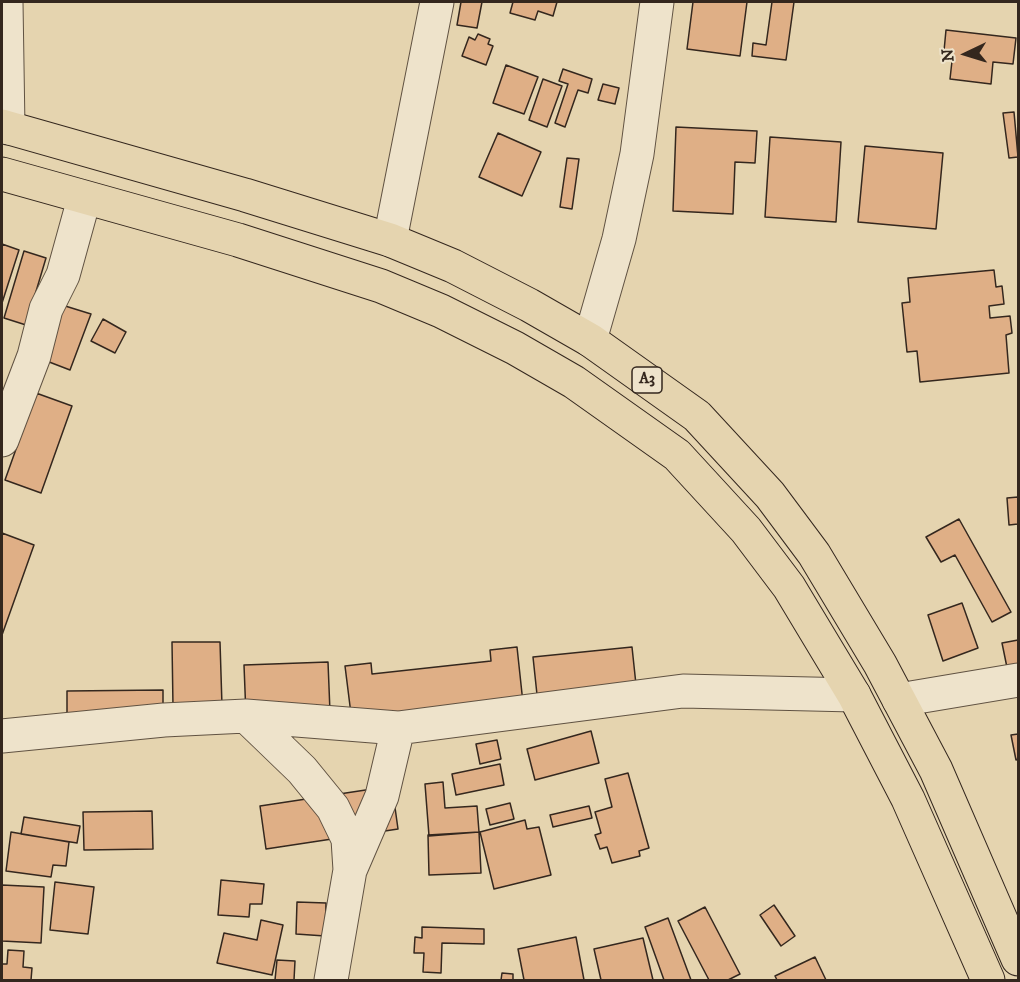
<!DOCTYPE html>
<html>
<head>
<meta charset="utf-8">
<style>
  body { margin:0 }
  #map { position:relative; width:1020px; height:982px; overflow:hidden; background:#e5d4af; font-family:"IM FELL DW Pica",serif }
  canvas { display:block }
  .frame { position:absolute; inset:0; border:3px solid #34271e; pointer-events:none }
  .north { position:absolute; left:936px; top:24px; width:60px; height:60px; -webkit-text-stroke:4px #eee3cb; paint-order:stroke; rotate:266deg; font-size:16px; font-weight:700; line-height:24px; text-align:center; color:#34271e }
  .north::after { content:''; display:block; margin:auto; width:21px; height:27px; background:#34271e; clip-path:polygon(50% 0,100% 100%,50% 72%,0 100%) }
</style>
</head>
<body>
<div id="map">
<canvas width="1020" height="982"></canvas>
<div class="frame"></div>
<div class="north">N</div>
</div>
<script>
const c = document.querySelector('canvas').getContext('2d');
c.lineJoin = 'round';
function fillPath(path, color) {
  c.fillStyle = color;
  c.fill(path, 'evenodd');
}
function trace(path, color, width, dash) {
  c.strokeStyle = color;
  c.lineWidth = width;
  c.lineCap = dash ? 'butt' : 'round';
  c.setLineDash(dash || []);
  c.stroke(path);
}
function write(font, color, halo, rows, align = 'center') {
  c.font = font + ' "IM FELL DW Pica",serif';
  c.lineWidth = 6;
  c.setLineDash([]);
  c.textBaseline = 'middle';
  c.strokeStyle = halo;
  c.fillStyle = color;
  for (const [text, x, y, turn = 0] of rows) {
    c.save();
    c.translate(x, y);
    c.rotate((+turn || 0) * Math.PI / 180);
    c.textAlign = isNaN(turn) ? turn : align;
    if (halo) c.strokeText(text, 0, 0);
    c.fillText(text, 0, 0);
    c.restore();
  }
}
const building = new Path2D(`
  M461,2h21l-5,26 -20,-3z
  M513,2h44l-4,14 -15,-5 -3,9 -25,-7z
  M693,2h54l-7,54 -53,-7z
  M772,2h22l-8,58 -34,-4 1,-13 13,2z
  M946,30l70,8 -3,26 -20,-2 -2,22 -41,-5 3,-27 -9,-1z
  M478,34l12,5 -2,5 5,2 -7,19 -24,-9 7,-19 6,3z
  M506,65l32,12 -14,37 -31,-11z
  M563,69l29,10 -4,14 -10,-3 -13,37 -10,-4 13,-39 -9,-3z
  M543,79l19,7 -15,41 -18,-7z
  M603,84l16,4 -4,16 -17,-4z
  M1014,112l4,45 -9,1 -6,-45z
  M676,127l81,4 -2,32 -20,-1 -2,52 -60,-3z
  M498,133l43,19 -19,44 -43,-19z
  M770,137l71,5 -5,80 -71,-5z
  M865,146l78,7 -7,76 -78,-7z
  M567,158l12,1 -7,50 -12,-2z
  M2,244l17,6 -17,53z
  M24,251l22,7 -20,67 -22,-7z
  M994,270l2,17 6,-1 2,18 -15,2 1,12 20,-2 2,17 -6,2 3,38 -89,9 -3,-31 -10,1 -5,-49 8,-1 -2,-24z
  M62,305l29,9 -21,56 -26,-10z
  M103,319l23,13 -11,21 -24,-12z
  M36,393l36,13 -31,87 -36,-13z
  M1018,497v27l-9,1 -2,-27z
  M959,519l52,93 -19,10 -37,-67 -14,7 -15,-25z
  M2,533l32,12 -32,90z
  M962,603l16,45 -35,13 -15,-46z
  M1018,640v45l-7,2 -9,-44z
  M172,642h48l2,64 -49,1z
  M517,647l6,56 -171,19 -7,-56 26,-3 1,11 119,-13 -1,-11z
  M632,647l5,47 -99,10 -5,-47z
  M328,662l2,50 -84,4 -2,-51z
  M163,690v46l-96,1v-46z
  M591,731l8,32 -64,17 -8,-31z
  M1018,734v25l-2,1 -5,-25z
  M497,740l4,19 -21,5 -4,-20z
  M500,764l4,21 -48,10 -4,-21z
  M628,773l21,75 -10,3 1,5 -28,7 -5,-16 -7,2 -5,-14 6,-2 -6,-21 17,-5 -7,-28z
  M443,782l2,26 32,-2 2,26 -50,4 -4,-52z
  M392,786l6,43 -132,20 -6,-43z
  M510,803l4,16 -24,6 -4,-16z
  M589,806l3,12 -39,9 -3,-12z
  M152,811l1,38 -69,1 -1,-38z
  M24,817l56,9 -3,17 -56,-9z
  M525,820l2,9 12,-2 12,48 -57,14 -14,-57z
  M11,832l58,10 -3,24 -13,-1 -2,12 -45,-6z
  M479,832l2,41 -52,2 -1,-40z
  M221,880l43,4 -2,20h-12l-1,13 -31,-2z
  M55,882l39,5 -6,47 -38,-4z
  M2,885l42,2 -3,56 -39,-2z
  M297,902l29,1 -1,33 -29,-2z
  M774,905l21,31 -14,10 -21,-31z
  M705,907l35,67 -12,6h-19l-31,-59z
  M668,918l23,62h-27l-19,-53z
  M261,920l22,5 -11,50 -55,-12 7,-30 33,7z
  M422,927l62,2v15l-42,-1 -1,30 -18,-1 1,-19h-10l1,-16 7,1z
  M576,937l8,43h-60l-6,-31z
  M643,938l10,42h-52l-7,-31z
  M8,950l16,1 -1,16 9,1 -1,12h-29v-16h5z
  M815,957l11,23h-49l-2,-4z
  M277,960l18,1 -1,19h-19z
  M502,973l11,1v6h-12z`);
fillPath(building, '#dfaf86');
trace(building, '#34271e', 1.5);
const minor = new Path2D(`
  M6,2l2,126
  M390,240l47,-238
  M590,340l29,-101 18,-85 20,-152
  M2,440l32,-84 12,-47 17,-34 21,-76
  M899,700l119,-20
  M246,716l56,54 31,38 15,31 2,31 -19,110
  M2,736l162,-16 82,-4 152,12 285,-37 171,4
  M351,868l31,-72 16,-68`);
const highway = new Path2D(`
  M2,126l243,69 145,45 63,26 76,39 61,35 107,76 73,79 44,59 66,110 56,106 82,189
  M2,174l236,66 143,46 60,25 74,37 59,34 103,73 69,75 43,57 65,108 54,104 80,181`);
trace(minor, '#605242', 35);
trace(highway, '#34271e', 35);
trace(minor, '#eee3cb', 33);
trace(highway, '#e5d4af', 33);
for (const [x, y, w] of [
  [647,380,30]
]) {
  const box = new Path2D();
  box.roundRect(x - w / 2, y - 13, w, 26, 4.5);
  c.fillStyle = '#eee3cb';
  c.fill(box);
  trace(box, '#34271e', 1.5);
}
write('bold 16px', '#34271e', null, [
  ["A3",647,380]
]);
</script>
</body>
</html>
